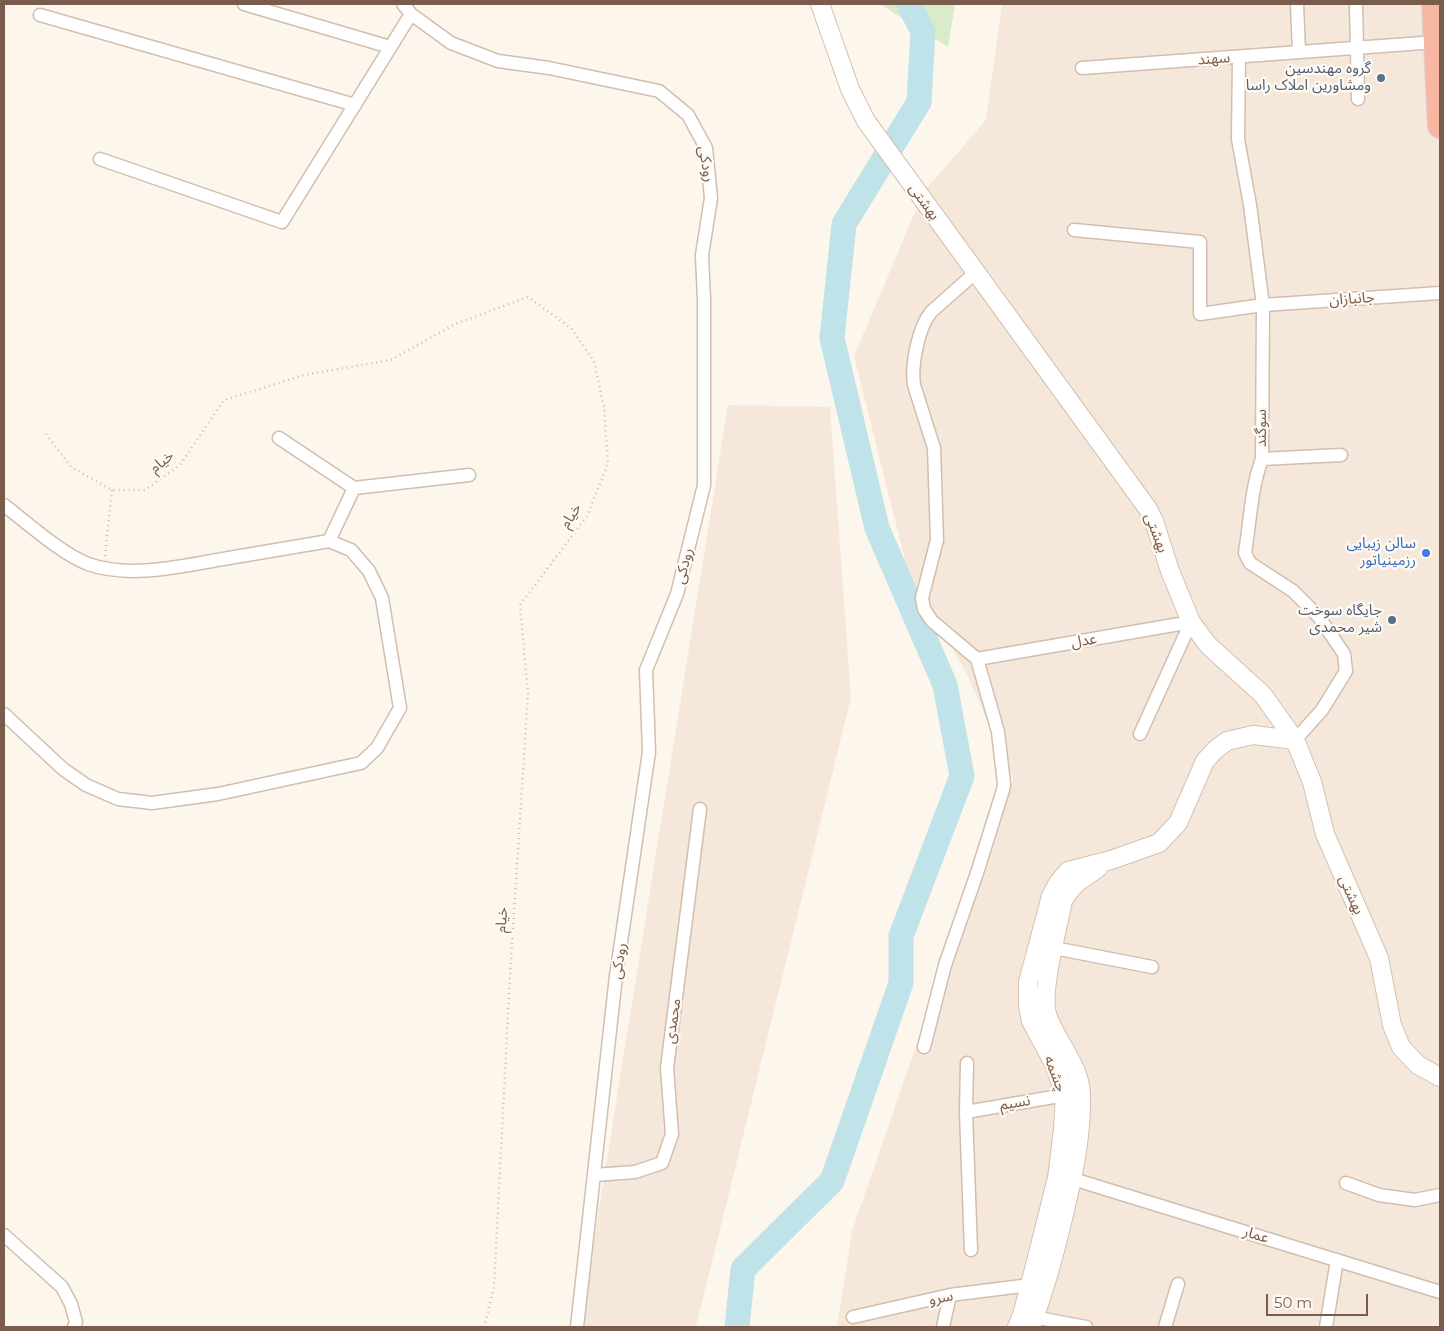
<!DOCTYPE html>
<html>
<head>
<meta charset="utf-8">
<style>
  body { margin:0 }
  #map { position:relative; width:1444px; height:1331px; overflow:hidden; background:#fdf6ec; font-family:Montserrat,sans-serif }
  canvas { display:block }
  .frame { position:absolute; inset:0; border:5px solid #7a5c4d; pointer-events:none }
  .scale { position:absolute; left:1266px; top:1294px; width:102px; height:22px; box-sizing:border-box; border:2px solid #7a5c4d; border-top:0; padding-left:6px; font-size:15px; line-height:18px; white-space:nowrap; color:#7a5c4d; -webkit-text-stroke:4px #fffaf3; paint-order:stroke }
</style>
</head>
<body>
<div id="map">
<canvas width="1444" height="1331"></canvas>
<div class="frame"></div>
<div class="scale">50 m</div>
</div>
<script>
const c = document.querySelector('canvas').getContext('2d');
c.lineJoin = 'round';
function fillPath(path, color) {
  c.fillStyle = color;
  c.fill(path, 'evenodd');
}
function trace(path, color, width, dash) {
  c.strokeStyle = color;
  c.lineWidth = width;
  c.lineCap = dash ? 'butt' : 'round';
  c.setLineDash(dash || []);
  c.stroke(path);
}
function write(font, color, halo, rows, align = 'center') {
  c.font = font + ' Montserrat,"Noto Sans Arabic",sans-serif';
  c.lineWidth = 4.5;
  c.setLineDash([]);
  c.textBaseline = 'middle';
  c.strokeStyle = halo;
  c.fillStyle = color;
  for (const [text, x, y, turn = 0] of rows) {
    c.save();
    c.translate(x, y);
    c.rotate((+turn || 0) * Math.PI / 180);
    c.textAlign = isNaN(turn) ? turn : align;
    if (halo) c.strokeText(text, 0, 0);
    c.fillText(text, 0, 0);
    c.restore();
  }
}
fillPath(new Path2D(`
  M1002,4h438v1323h-603l15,-96 134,-387 27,-64 -45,-104 -60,-104 -54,-216 70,-165 62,-71z
  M728,405l102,2 21,291 -155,629h-116z`), '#f5e8da');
fillPath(new Path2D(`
  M880,4h75l-7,43z`), '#d8ecc9');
trace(new Path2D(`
  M737,1327l6,-58 89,-88 69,-198v-47l61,-160 -17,-91 -68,-157 -45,-190 12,-114 75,-122 4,-70 -14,-28`), '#bfe3e8', 25);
const street = new Path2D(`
  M244,4l146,43
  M403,4l8,10 40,29 47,18 51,7 110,23 29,24 18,33 5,50 -9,57 2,45v185l-27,109 -31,76 3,82 -33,224 -39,351
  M1297,4l2,48
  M1356,4l2,95
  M40,15l315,90
  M1239,57l-1,82 12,66 13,100 -1,154c-11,29 -12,63 -17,94l5,10 43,28 26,26 25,37 2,17 -24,39 -27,30
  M1082,68l354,-26
  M100,159l182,63 129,-208
  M1074,230l126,12v72l63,-9 177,-12
  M279,438l75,50
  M1262,459l79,-4
  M4,505c22,17 58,49 84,59 43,15 92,2 135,-5 35,-6 71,-12 106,-18l22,9 18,21 13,27 18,110 -23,40 -16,15 -143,31 -66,9 -34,-4 -32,-14 -23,-16 -59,-55
  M329,541l25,-53 115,-13
  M977,659l214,-37
  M1140,734l51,-112
  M1054,948l98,19
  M924,1047l21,-82 32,-92 26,-83 1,-6 -6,-52 -21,-73 -45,-38 -8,-12 -2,-11 15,-58 -3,-92 -20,-63c-3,-19 4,-57 17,-73l44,-39
  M967,1063l-1,49 5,138
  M966,1112l99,-17
  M594,1175l41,-3 27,-9 10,-29 -5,-66 33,-259
  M1073,1179l367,113
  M1346,1183l33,12 36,5 25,-5
  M4,1235l58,52 9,17 5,18 -2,5
  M1028,1316l58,11
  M853,1317l97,-22 80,-10
  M943,1327l7,-32
  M1165,1327l13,-43
  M1326,1327l11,-67`);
const secondary = new Path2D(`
  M820,4l30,85 16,32 282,388 6,12 16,50 21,51 17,23 55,50 32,45 17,42 13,52 54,124 13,67 9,22 17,18 22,12
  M1017,1327l5,-12 8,-30 27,-107 6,-49 2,-34 -11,-31 -23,-43 -3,-16v-23l23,-86 7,-13 10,-12 43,-11 48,-17 19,-20 27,-62 10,-11 12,-9 26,-6 42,5
  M1031,1327c14,-38 25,-77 34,-117 9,-38 17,-77 16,-116 -1,-28 -24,-52 -33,-77 -9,-21 10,-90 15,-116 9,-17 19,-22 35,-33`);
const highway = new Path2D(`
  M1434,4l6,122`);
trace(street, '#d1beb0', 15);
trace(secondary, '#d6c0b0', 20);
trace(highway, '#dad1cd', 26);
trace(new Path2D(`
  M46,434l25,33 41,23h33l35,-25 44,-65 80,-25 87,-15 64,-36 73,-27 43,31 23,33 10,47 4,56 -21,52 -67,89 8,88 -18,283 -16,311 -10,40
  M105,556l7,-66`), '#d9b8a5', 2.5, [1, 4]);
trace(street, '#fff', 12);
trace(secondary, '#fff', 18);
trace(highway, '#f7b7a3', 24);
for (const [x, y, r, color] of [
  [1381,78,5,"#5c6f8a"],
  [1426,553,5,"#3f7fe0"],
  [1392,620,5,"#5c6f8a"]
]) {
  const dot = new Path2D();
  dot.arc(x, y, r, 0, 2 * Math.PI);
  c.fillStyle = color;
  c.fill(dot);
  trace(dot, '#fffaf3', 2);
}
write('15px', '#7a5c4d', '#fffaf3', [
  ["سهند",1214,59,-4],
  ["رودکی",706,164,80],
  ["بهشتی",924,202,54],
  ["جانبازان",1352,299,-4],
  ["سوگند",1262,428,-90],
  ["خیام",162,462,-40],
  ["خیام",571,516,-58],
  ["بهشتی",1156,533,69],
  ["رودکی",684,566,-76],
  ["عدل",1084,641,-10],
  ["بهشتی",1351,895,66],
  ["خیام",502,920,-86],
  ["رودکی",619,961,-82],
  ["محمدی",673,1021,-82],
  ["چشمه",1055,1074,69],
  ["نسیم",1015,1103,-9],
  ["عمار",1256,1235,17],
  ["سرو",941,1298,-11]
]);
write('15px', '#4e5e75', '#fffaf3', [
  ["گروه مهندسین",1371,69],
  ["ومشاورین املاک راسا",1371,86],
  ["جایگاه سوخت",1382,611],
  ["شیر محمدی",1382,628]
], 'right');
write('15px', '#366cbe', '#fffaf3', [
  ["سالن زیبایی",1416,544],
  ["رزمینیاتور",1416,561]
], 'right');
</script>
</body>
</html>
